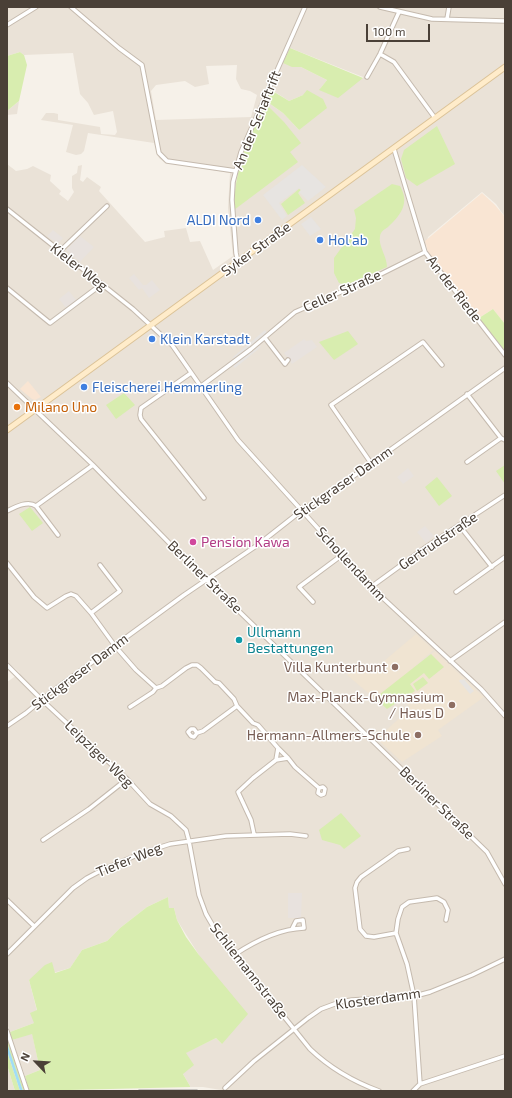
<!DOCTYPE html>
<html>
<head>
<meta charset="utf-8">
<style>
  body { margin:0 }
  #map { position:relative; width:512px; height:1098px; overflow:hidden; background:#f6f1e9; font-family:"Exo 2",sans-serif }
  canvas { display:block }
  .frame { position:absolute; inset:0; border:8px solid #4a4037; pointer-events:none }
  .north { position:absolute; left:16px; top:1042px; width:40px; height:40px; -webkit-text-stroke:3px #fff; paint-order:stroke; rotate:295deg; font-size:11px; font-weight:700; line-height:16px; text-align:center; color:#4a4037 }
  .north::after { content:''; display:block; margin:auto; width:14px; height:18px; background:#4a4037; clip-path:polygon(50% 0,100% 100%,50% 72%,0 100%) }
  .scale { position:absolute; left:366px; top:24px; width:64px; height:18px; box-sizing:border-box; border:2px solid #4a4037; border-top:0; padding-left:5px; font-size:12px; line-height:14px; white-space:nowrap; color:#4a4037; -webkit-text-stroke:3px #fff; paint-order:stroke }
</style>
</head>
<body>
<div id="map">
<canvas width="512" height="1098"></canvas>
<div class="frame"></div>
<div class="north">N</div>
<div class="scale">100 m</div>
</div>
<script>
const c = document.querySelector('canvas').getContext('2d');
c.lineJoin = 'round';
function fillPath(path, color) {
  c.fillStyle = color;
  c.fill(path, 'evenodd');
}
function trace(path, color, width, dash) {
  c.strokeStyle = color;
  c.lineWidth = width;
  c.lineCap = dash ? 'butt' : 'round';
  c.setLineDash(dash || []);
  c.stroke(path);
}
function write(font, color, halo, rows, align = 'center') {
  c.font = font + ' "Exo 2",sans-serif';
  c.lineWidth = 3;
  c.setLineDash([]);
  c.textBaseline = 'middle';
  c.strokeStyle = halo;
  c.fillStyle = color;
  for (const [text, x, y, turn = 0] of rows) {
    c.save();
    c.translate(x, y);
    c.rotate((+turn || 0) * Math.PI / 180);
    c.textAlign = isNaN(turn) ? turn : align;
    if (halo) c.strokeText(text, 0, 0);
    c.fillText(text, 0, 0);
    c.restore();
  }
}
fillPath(new Path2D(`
  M7,7h498v210l-9,-13 -14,-12 -54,45 -4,17 81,104v733h-278l-24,-4h-13v-1l-7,-12 2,-21 31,-15 6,6 -23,-89 -22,-35 -3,-12 -5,1 -1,-12 -21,10 -27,21 -13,13 -25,9 -12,18 -41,12 8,31 -3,12 -24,9 -3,-9v-341l13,-9 -13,-12v-497l9,7 11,-2 6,-3 18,9 -1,6 11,10 -2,3 9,7 6,-9 -2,-4v-12l5,-3 1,-7 4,-1 -2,15 3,2 4,-5 14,10 -2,4 46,51 20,-5 -1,-6 22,-3 4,14 10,-1 13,29 20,-14 -5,-48 2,-35 -66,-11 -5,-4 -5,-15 -66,-10 -4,18 -3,3 -5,1 -10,-3 7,-27 -32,-5 5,-7h8l4,1v6l42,7 1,7 14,1 2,-3 -4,-21 -19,4 -6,-12 -8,-9 -7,-41 -49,2 -4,-3 -13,4zM290,48l73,29v1l-43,11 7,-9 -26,-13zM237,65l-1,14 5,10 9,2 7,4 -6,22 -95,3 -5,-29 5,-6 29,-4 10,6 14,-3 -3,-18zM272,90l17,11 14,-6 -4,35 -16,-17 -17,-12zM245,148l45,4 -55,57 1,-28z
  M19,101l-2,13 -10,1v-4z
  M32,1033l8,37 -15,6 -13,-36z
  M7,1065l8,26h-8z`), '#eae2d7');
fillPath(new Path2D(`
  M482,193l13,12 10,12v107l-12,-15 -14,9 -51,-66 -3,-11z
  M28,381l13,16 -6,3 -3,-1 -12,-10z`), '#f9e5d3');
fillPath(new Path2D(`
  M53,230l10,8 -5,6 -11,-8z
  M80,236l14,11 -14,15 -13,-11v-2z
  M134,274l9,11h3l6,-5 8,10 -11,8 -7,-10 -3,2 -10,-12z
  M69,291l7,9 -10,8 -7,-9z
  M304,339l2,2 6,-1 5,7 -25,17 -8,-11z
  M408,468l6,8 -11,8 -6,-7z
  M425,526l9,10 -8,7 -9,-11z
  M288,893h14l-1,25h-13z`), '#e8e2de');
fillPath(new Path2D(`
  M416,634l18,16 -21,17 22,-16 49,46 -46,33 4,6 -40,26 -25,-23 33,-31 -7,-10 -16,11 -40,-34 13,-14 11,11z`), '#f0e4d2');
fillPath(new Path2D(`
  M290,48l73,30 -25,20 -19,-8 8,-10 -26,-13h-9l-9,-4z
  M20,52l4,3 3,10 -8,36 -12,10v-55z
  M271,90l18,11 14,-6 4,-5 16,9 4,9 -28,22 -16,-17 -17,-12z
  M265,103l19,19 17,21 -11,9 8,10 -64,48c0,-39 14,-73 31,-107z
  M437,126l18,38 -38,22 -11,-8 -5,-19 3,-9z
  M392,184l8,2c10,17 1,29 -12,41 -4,3 -7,4 -8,9 -2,10 7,20 7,31l-41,18 -7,-2 -5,-10v-15l21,-29 1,-11 -2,-8z
  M299,189l2,1 -3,3 7,10 -17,12 -7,-11z
  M493,309l12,15v27l-26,-33z
  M348,331l10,13 -24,16 -15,-18z
  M124,393l11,12 -19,14 -10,-14z
  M505,465v19l-9,-13z
  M437,477l15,19 -13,10 -14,-19z
  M30,507l13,16 -11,8 -13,-17z
  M431,654l13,13 -15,12 -5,-6 -14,11 5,7 -28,18 -12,-11z
  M423,677l5,6 -11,8 -4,-7z
  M341,813l20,23 -17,13 -4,-4 -18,-5 -3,-10z
  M168,897l1,11h5l3,12 9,17 13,18 49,59 -26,30 -6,-6 -30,15 8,12 -11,9 7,12v1l-161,4 -4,-15 15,-6 -8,-36 -20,6 -2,-8 24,-9 -4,-10 7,-3 -8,-30 16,-15 7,-3 3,11 15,-5 12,-18 25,-9 13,-13 27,-21z
  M7,1035l19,56h-3c-6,-17 -16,-38 -16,-56z
  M7,1051l13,40h-5l-8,-26z`), '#d8edaf');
fillPath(new Path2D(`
  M302,165l24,22 -18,14 -9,-9 2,-2 -2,-2 -20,15 8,13 -5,4 -19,-25z
  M311,217l10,12 -11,7 -9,-12z
  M265,330l3,4 -33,26 -2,-3z
  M259,345l2,2 -26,21 -2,-2z
  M461,679l1,1 2,-1 10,12 -4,3 -11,-13z`), '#e7e4e1');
fillPath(new Path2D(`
  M7,1043l16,48h-3l-13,-40z`), '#a1ddf6');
const street = new Path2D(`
  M71,7l48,41 23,17 17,88 8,8 69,10
  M380,7l52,12 73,2
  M447,19l2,-12
  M7,25l29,-18
  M380,54l14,8 41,56
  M367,77l13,-23 19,-42
  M394,149l31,103 80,103
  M7,209l126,100 39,36 66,95 133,147 110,102 24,27
  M59,252l48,-46
  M238,262l-2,-9 -4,-53 1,-18 8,-30 64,-145
  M7,288l43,35 52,-39
  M265,338l20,26 3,-4
  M191,373l-50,35 -1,7 1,4 63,79
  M7,383l86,82 86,88 308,299 18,32
  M200,387l51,-38 44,-37 78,-34 52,-26
  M467,394l34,44 4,2
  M467,462l34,-24
  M371,463l-40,-58 92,-63 19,23
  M36,506l22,29
  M7,511c8,-4 21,-11 29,-5l57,-41
  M459,525l33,42
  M7,563l27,34 13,11 19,-12 5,-2 5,2 15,17 24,33 21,24 20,18 6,-2 24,-18 6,-3h5l4,3 14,14 4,1 15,16 3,7 16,17 5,2 20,23 -2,12 -23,18 -15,14 13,28 3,14
  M371,587l55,-40 79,-52
  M456,592l49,-35
  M313,602l-14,-15 43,-32
  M91,613l29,-22 -20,-26
  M450,661l55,-39
  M7,665l35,35 85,79 23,25 21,12 15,14 3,11 10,54 7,19 11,19 93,116c21,20 42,32 69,42
  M130,707l23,-15 3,-4
  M7,726l19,-13 24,-20 134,-98 75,-51 42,-33 40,-26 164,-117
  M197,733l-3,-4h-3l-3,3 3,4 3,1 3,-4 6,-2 34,-25
  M278,748l10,10 7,9 24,21 4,-1 2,2 -1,5 -3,1 -3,-2 1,-5
  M276,760l12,-2
  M43,840l46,-31 38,-30
  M7,900l27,26
  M396,933l-22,4 -8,-1 -6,-7 -5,-41 2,-6 4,-5 37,-26 10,-2
  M7,954l66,-66 14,-10 17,-9 38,-16 28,-9 56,-8 64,-2 16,2
  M234,955c21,-14 44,-26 70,-27l-1,-8 -7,1 -4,8
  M7,1031l20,60
  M420,1084l-6,-88 -7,-32 -11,-31 2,-14 4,-12 7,-5 28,-4 7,4 4,8 -2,10
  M225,1088l29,-27 54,-43 13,-9 19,-7 12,-2 63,-4 15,-4 42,-17 33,-16
  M413,1091l7,-7 85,-28`);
const secondary = new Path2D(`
  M7,430l498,-363`);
trace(street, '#c5baae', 5.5);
trace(secondary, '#dcc398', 7);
trace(street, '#fff', 3.5);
trace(secondary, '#ffecca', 5);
const rail = new Path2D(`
  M139,1091h58`);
trace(rail, '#989898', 3);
trace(rail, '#fff', 1.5, [4.5]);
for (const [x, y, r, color] of [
  [258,220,4,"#3f7fe0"],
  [320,240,4,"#3f7fe0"],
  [152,339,4,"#3f7fe0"],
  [84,387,4,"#3f7fe0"],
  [17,407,4,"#e8710a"],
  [193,542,4,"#d1479c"],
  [239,640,4,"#0f9aa8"],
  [395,667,4,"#8d6e63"],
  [452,705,4,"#8d6e63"],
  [418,735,4,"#8d6e63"]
]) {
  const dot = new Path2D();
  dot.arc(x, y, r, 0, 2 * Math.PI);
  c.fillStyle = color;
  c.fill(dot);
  trace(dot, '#fff', 1.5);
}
write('14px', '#4a4037', '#fff', [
  ["An der Schaftrift",257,120,-68],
  ["Syker Straße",256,249,-36],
  ["Kieler Weg",79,267,38],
  ["An der Riede",454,289,52],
  ["Celler Straße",342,291,-24],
  ["Stickgraser Damm",343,483,-35],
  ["Gertrudstraße",438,541,-34],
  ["Schollendamm",351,564,47],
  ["Berliner Straße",205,577,44],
  ["Stickgraser Damm",80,672,-37],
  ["Leipziger Weg",99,754,44],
  ["Berliner Straße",437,803,44],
  ["Tiefer Weg",129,860,-22],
  ["Schliemannstraße",249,971,52],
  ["Klosterdamm",378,999,-8]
]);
write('14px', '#366cbe', '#fff', [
  ["ALDI Nord",250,220,"right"],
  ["Hol'ab",328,240],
  ["Klein Karstadt",160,339],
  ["Fleischerei Hemmerling",92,387]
], 'left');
write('14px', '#c56008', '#fff', [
  ["Milano Uno",25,407]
], 'left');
write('14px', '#b23c85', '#fff', [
  ["Pension Kawa",201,542]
], 'left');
write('14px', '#0d838f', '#fff', [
  ["Ullmann",247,632],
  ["Bestattungen",247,648]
], 'left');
write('14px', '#785e54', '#fff', [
  ["Villa Kunterbunt",387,667],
  ["Max-Planck-Gymnasium",444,697],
  ["/ Haus D",444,713],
  ["Hermann-Allmers-Schule",410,735]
], 'right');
</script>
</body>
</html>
